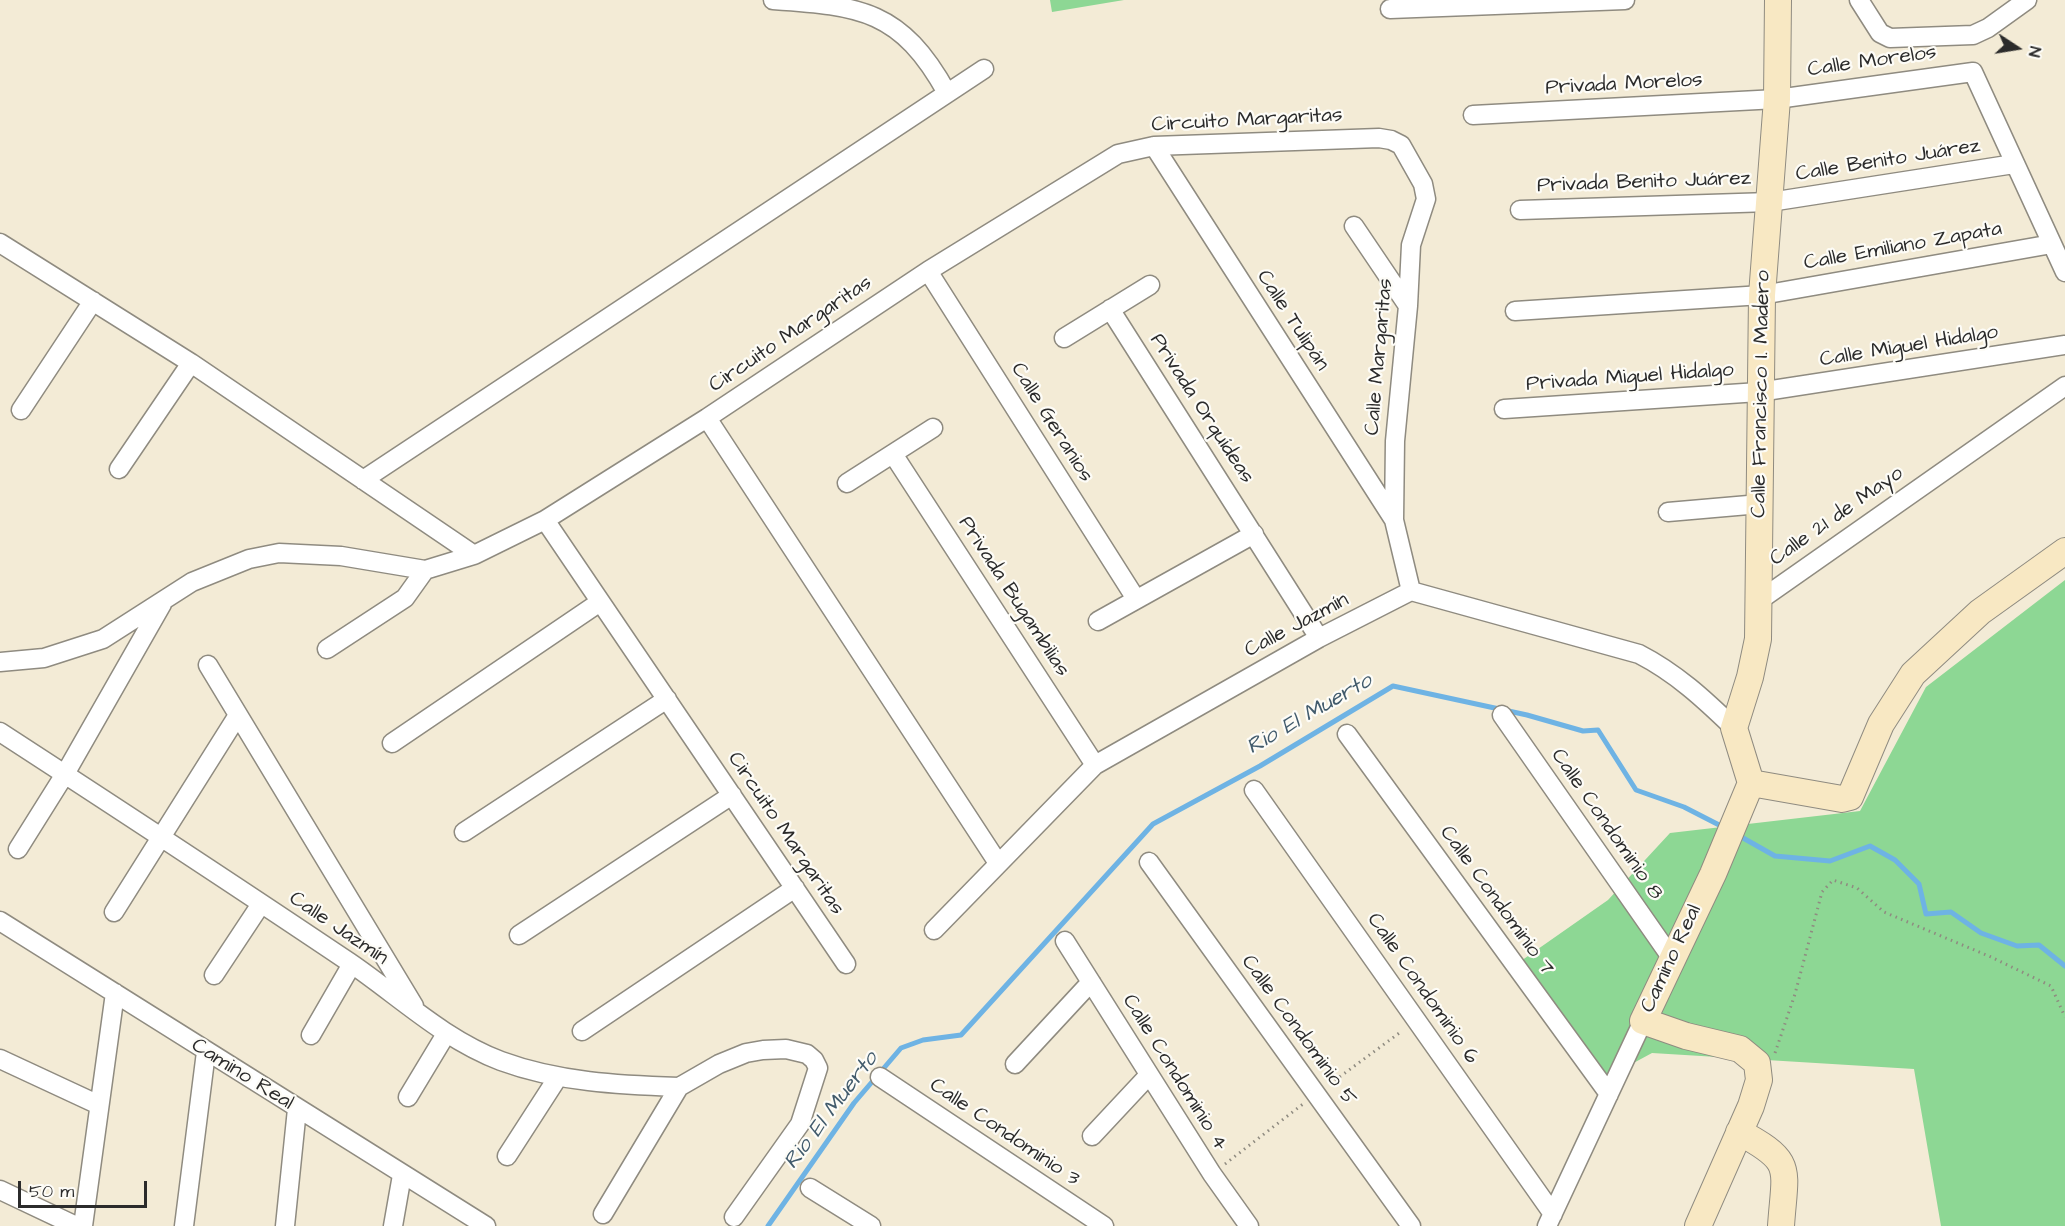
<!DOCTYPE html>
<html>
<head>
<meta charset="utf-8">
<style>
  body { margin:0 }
  #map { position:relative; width:2065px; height:1226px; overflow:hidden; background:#f3ebd6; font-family:"Architects Daughter",sans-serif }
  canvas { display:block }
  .north { position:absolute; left:1987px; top:18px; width:60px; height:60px; -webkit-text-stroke:4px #fdfcf7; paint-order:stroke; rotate:102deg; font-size:16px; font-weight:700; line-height:24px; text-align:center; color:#2b2b2b }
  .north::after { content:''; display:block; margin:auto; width:21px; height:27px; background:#2b2b2b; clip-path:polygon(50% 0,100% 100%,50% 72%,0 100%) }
  .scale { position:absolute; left:18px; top:1181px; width:129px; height:27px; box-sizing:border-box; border:3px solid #2b2b2b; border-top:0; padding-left:8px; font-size:18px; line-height:21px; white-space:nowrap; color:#2b2b2b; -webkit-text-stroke:4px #fdfcf7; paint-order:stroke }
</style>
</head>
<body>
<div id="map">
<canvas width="2065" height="1226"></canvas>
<div class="north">N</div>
<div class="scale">50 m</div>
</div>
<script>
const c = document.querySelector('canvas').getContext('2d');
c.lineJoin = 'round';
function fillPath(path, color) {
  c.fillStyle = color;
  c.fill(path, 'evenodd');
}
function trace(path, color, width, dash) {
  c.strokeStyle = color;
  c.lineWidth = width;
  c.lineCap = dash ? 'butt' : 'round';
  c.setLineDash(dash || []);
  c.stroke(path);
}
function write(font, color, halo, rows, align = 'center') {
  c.font = font + ' "Architects Daughter",sans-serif';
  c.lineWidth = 4.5;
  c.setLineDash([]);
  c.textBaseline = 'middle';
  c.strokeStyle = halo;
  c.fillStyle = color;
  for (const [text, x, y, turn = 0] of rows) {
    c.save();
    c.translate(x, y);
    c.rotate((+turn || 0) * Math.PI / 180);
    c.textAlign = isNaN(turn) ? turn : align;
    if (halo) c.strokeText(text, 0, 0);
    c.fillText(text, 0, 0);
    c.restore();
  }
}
fillPath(new Path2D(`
  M1050,0h74l-72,12z
  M2065,580v646h-124l-27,-157 -262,-16 -61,33 -83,-116 100,-70 62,-67 190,-22 66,-124z`), '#8dd794');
trace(new Path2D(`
  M1736,834l39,22 55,5 40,-15 25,14 24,24 7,30 25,-2 30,21 36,13 22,-1 26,21
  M768,1226l86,-123 47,-55 22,-8 38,-5 192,-211 107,-58 133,-80 134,29 56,16 15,-1 38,60 48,17 41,21`), '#6eb3e4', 5);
const street = new Path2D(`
  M773,0c88,6 128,10 174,93
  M1859,0l21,33 10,5 83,-3 15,-7 39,-28
  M1390,9l235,-9
  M1473,115l304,-16 196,-27 92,200
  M1154,146l240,374
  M1520,210l250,-8 244,-38
  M1354,226l54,80
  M0,243l191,120 283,192
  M928,271l208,328
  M1110,309l209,329
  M1515,311l247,-16 290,-51
  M1064,338l86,-53
  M1504,409l255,-17 306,-47
  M21,410l72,-109
  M707,418l291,445
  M893,454l202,311
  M119,469l72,-106
  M363,480l621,-411
  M847,483l86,-55
  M1668,512l92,-8
  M545,520l301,444
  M1760,600l305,-214
  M1098,621l156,-87
  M327,649l78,-51 20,-28
  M0,662l44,-4 59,-19 89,-57 57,-23 30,-6 62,3 84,14 49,-15 71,-35 162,-102 221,-147 190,-117 36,-8 225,-8 12,2 10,5 22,39 3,15 -15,46 -3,61 -13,135 -1,79 17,71
  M208,665l206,341
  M1502,715l171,245
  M0,732c117,76 233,152 349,230 50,34 94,77 152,99 57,21 118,24 178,26
  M1347,734l262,360
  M392,743l208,-141
  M1254,790l299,424
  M464,832l203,-133
  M18,849l47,-75 97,-170
  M1149,862l262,364
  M114,912l124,-197
  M0,921l486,305
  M934,930l161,-165 224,-127 92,-47 228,63c37,19 65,45 95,74
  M519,935l213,-140
  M1065,941l147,233 37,52
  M214,975l47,-71
  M582,1031l213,-143
  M311,1035l41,-71
  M0,1059l99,46
  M1015,1064l76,-82
  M880,1077l224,149
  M408,1097l38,-63
  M1092,1136l57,-61
  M507,1156l51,-79
  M810,1188l61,38
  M0,1190l76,36
  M603,1214l76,-127 40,-23 27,-11 17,-3 23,-1 21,5 7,6 4,8 -18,56 -66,93
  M83,1226l32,-233
  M184,1226l22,-174
  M285,1226l12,-117
  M393,1226l9,-51
  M1547,1226l96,-205`);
const secondary = new Path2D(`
  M1751,783l-17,-55 16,-51 8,-38 4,-344 15,-196 1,-99
  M1739,1132c56,30 46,35 42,94
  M1698,1226l53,-120 8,-26 -2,-17 -17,-14 -54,-13 -43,-15 70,-147 38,-91 91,16 8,-2 31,-73 32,-50 67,-62 85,-61`);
trace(street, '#8f8b80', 21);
trace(secondary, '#8f8b80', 28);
trace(new Path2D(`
  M1775,1053l20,-59 27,-102 11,-12 24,8 27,24 107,45 60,29 14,31
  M1330,1084l72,-53
  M1225,1164l78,-60`), '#8f8b80', 3, [1.5, 4.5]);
trace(street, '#fff', 18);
trace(secondary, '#f8e8c3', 26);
write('21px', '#2b2b2b', '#fdfcf7', [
  ["Calle Morelos",1872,62,-8],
  ["Privada Morelos",1624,85,-3],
  ["Circuito Margaritas",1247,121,-3],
  ["Calle Benito Juárez",1888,161,-9],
  ["Privada Benito Juárez",1644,183,-2],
  ["Calle Emiliano Zapata",1903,247,-10],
  ["Calle Tulipán",1292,321,57],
  ["Circuito Margaritas",791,335,-34],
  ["Calle Miguel Hidalgo",1909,347,-9],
  ["Calle Margaritas",1380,357,-85],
  ["Privada Miguel Hidalgo",1630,378,-4],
  ["Calle Francisco I. Madero",1762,394,-89],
  ["Privada Orquídeas",1201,409,57],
  ["Calle Geranios",1051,423,58],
  ["Calle 21 de Mayo",1837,517,-35],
  ["Privada Bugambilias",1013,597,57],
  ["Calle Jazmín",1297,626,-28],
  ["Calle Condominio 8",1606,825,55],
  ["Circuito Margaritas",785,834,56],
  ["Calle Condominio 7",1496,901,54],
  ["Calle Jazmín",338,929,34],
  ["Camino Real",1672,959,-65],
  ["Calle Condominio 6",1422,989,55],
  ["Calle Condominio 5",1298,1031,54],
  ["Calle Condominio 4",1174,1073,58],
  ["Camino Real",242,1075,32],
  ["Calle Condominio 3",1004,1133,34]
]);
write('italic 22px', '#425b6c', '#fdfcf7', [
  ["Rio El Muerto",1310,715,-30],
  ["Rio El Muerto",832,1111,-53]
]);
</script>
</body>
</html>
